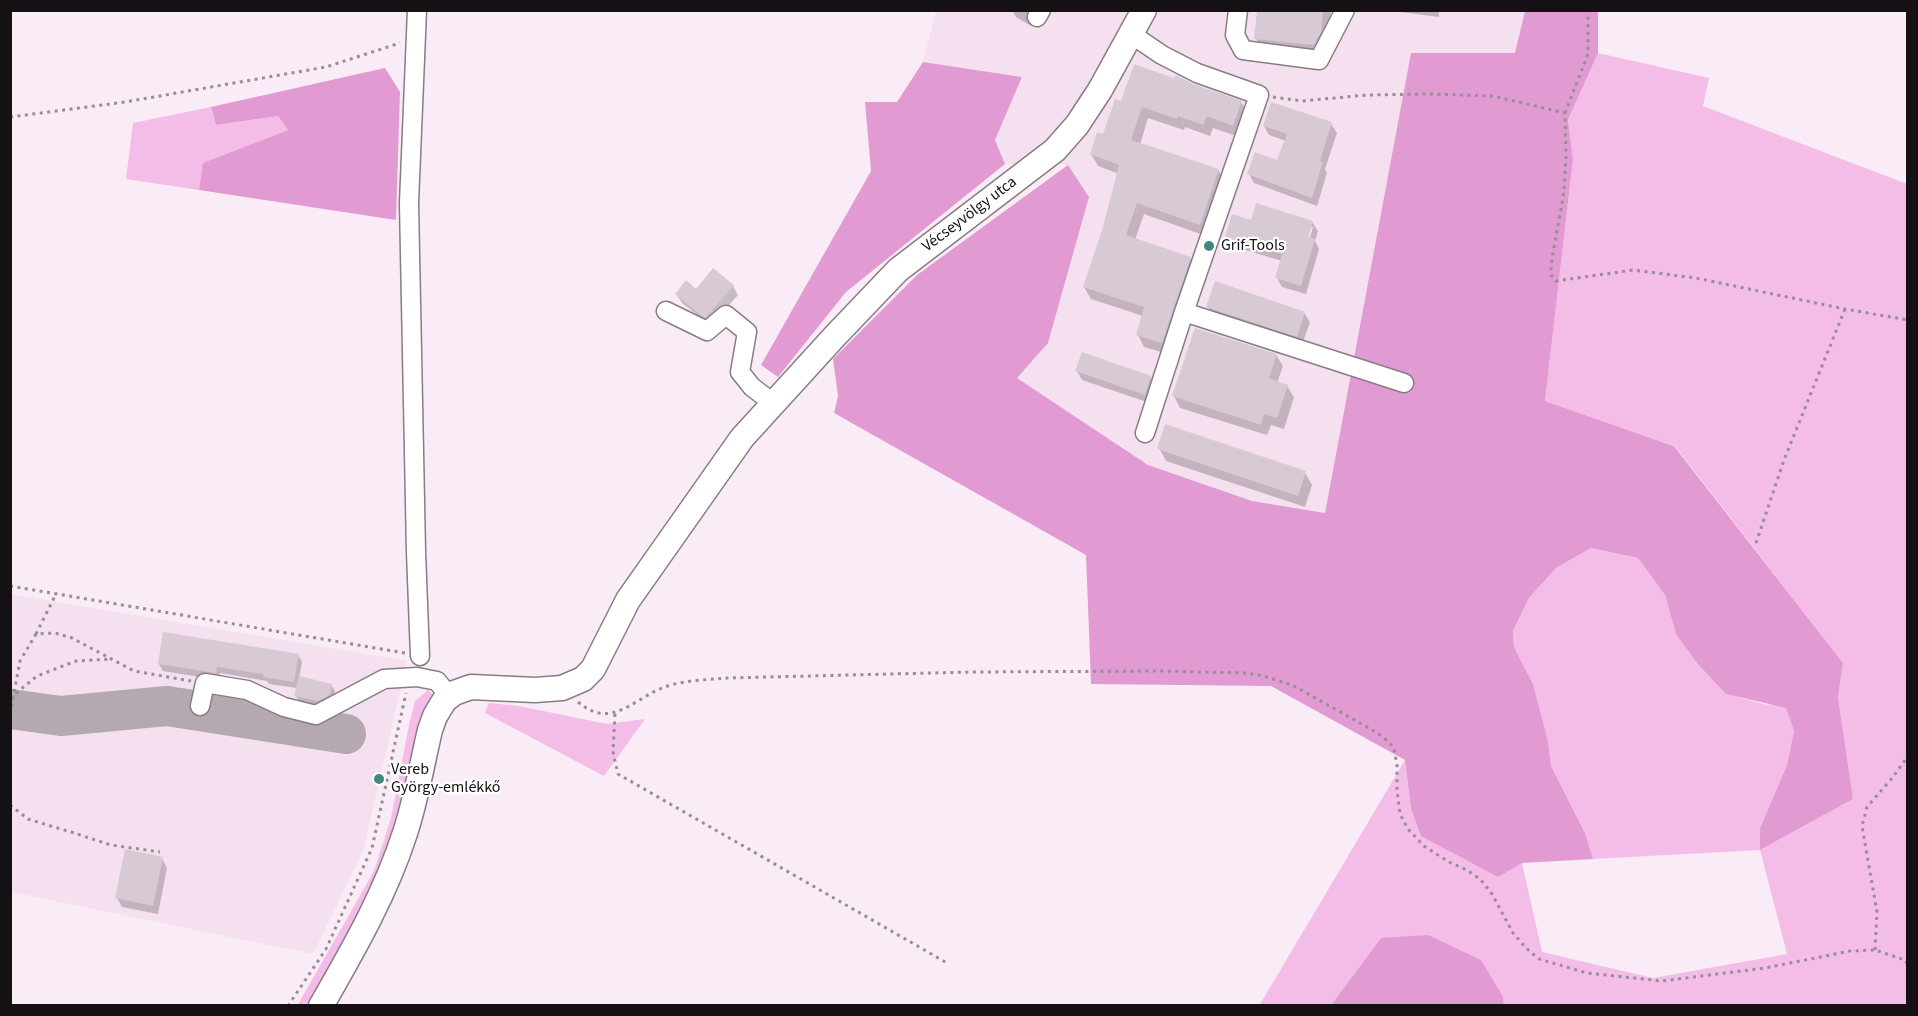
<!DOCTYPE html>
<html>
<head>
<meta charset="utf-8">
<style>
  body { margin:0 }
  #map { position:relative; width:1918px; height:1016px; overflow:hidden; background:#f9ecf6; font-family:"Source Sans 3",sans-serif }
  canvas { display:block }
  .frame { position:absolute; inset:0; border:12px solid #141013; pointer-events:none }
</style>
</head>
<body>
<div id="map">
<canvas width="1918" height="1016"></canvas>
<div class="frame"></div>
</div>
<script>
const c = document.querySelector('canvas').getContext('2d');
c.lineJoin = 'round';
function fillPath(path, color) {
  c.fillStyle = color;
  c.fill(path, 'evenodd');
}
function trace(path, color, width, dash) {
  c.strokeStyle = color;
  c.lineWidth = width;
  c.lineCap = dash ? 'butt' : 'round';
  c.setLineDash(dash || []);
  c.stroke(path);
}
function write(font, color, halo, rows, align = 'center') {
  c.font = font + ' "Source Sans 3",sans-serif';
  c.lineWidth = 4.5;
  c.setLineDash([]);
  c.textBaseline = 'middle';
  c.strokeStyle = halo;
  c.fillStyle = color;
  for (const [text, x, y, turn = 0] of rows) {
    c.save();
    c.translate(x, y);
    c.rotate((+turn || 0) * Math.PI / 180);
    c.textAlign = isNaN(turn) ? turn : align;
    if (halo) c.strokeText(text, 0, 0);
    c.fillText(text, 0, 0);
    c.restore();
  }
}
fillPath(new Path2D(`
  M936,11h589l-9,42h-105l-86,460 -73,-12 -104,-36 -132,-87 32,-35 41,-146 -21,-32 -63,-1 -10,-24 27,-63 -99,-15z
  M10,594l397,67 -44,190 -50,103 -302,-62z`), '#f5e0ef');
fillPath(new Path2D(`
  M1598,53l111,25 -6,28 204,78v821h-403l-1,-8 -122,-59 -50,67 -72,1 146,-246 6,48 111,55 20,89 111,26 134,-24 -27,-104 -167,9 -8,-26 -34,-67 -3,-25 -15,-57 -19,-37 -1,-16 16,-33 27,-30 35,-20 47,10 27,37 11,39 50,60 37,10 23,3 8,24 -7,34 -27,63v22l93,-51 -15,-102 5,-34 -168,-217 -130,-45 28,-242 -5,-39z
  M211,107l5,18 62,-9 10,14 -84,33 -5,27 -73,-11 7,-56z
  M428,690l8,7 -31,112 -47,117 -43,79 -18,1 77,-135 17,-53 18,-93 6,-24z
  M489,703l30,3 88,18 38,-5 -41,57 -119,-63z`), '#f4bde7');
fillPath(new Path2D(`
  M1525,11h73v42l-30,67 5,39 -28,242 129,45 169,217 -5,34 15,102 -93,51v-22l27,-63 7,-34 -8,-23 -60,-14 -28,-30 -22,-30 -11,-39 -27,-37 -47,-10 -35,20 -27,30 -16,33 1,16 19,37 15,57 3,25 34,67 8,26 -71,4 -24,14 -77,-41 -10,-28 -6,-48 -134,-74 -180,-2 -5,-129 -252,-142 4,-17 -5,-37 84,-84 151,-110 21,32 -41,146 -31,35 131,87 104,36 73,12 86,-460h104z
  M923,62l99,15 -27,63 10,24 -159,128 -68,85 -17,-12 110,-194 -6,-69h32z
  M385,68l15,24 -4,128 -197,-30 4,-27 85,-33 -10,-14 -62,9 -5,-18z
  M1428,935l53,25 22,37 1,8h-173l50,-67z`), '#e19bd2');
fillPath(new Path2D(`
  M1012,10h28l-9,11v5l-15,-9z
  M1258,10h73l-4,35 -6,12 -58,-6 -7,-12z
  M1384,10h55v7z
  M1192,85l49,17 7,12 -9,23 -26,-9 -3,8 -25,-9 -1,3 -36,-12 -8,27 78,25 7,12 -19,54 -62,-22 -9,26 55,18 7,12 -29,84 -24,-7 -6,-12 5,-19 -52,-17 -7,-12 20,-60 15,-53 -21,-8 -7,-12 13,-18 18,-33z
  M1331,124l6,9 -12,36 2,4 -10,33 -63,-23 -5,-9 29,-12 8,-21 -17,-6 -5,-9z
  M1312,222l6,9 -3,10 4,8 -13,45 -24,-7 -5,-9 5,-17 -50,-15 -5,-9zM1310,227h3l-5,18 -3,-1z
  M733,286l5,9 -27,31 -29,-23 -6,-9z
  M1208,307l96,6 6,9 -8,23 -89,-29z
  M1276,355l7,11 -6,17 10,3 7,11 -10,32 -13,-4 -4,10 -87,-27 -6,-12z
  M1077,371l73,6 5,9 -5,17 -68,-23z
  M1159,448l146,25 7,12 -7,22 -139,-46z
  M298,655l4,7 -3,16 32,7 4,6 -2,10 -11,5 -23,-5 -3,-5 1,-8 -28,-4 -2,-3 -47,-8 -1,7 -56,-9 -4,-7z
  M162,858l5,10 -9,46 -36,-7 -5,-9z`), '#0003');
trace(new Path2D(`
  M10,709l51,7 106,-10 179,28`), '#b4a9b1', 40);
fillPath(new Path2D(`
  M1257,10h66l-2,22 -7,13 -60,-6z
  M1134,64l40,14 2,-3 17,9 49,17 -9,25 -26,-10 -4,9 -25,-9 -1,3 -35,-12 -11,33 88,29 -19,56 -63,-22 -11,32 65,22 -29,86 -26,-8 8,-28 -61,-20 20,-60 16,-62 -29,-11 7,-22 6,2 12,-35 6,2z
  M1271,102l61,20 -12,39 3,1 -11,36 -65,-24 8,-22 22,8 10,-26 -24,-8z
  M1256,203l57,18 -5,16 7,2 -14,47 -26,-8 7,-24 -57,-17 7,-23 19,6z
  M713,268l21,17 -29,33 -30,-24 11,-14 10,9z
  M1215,281l90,31 -8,25 -91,-30z
  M1195,328l82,26 -8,24 19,7 -11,33 -13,-4 -3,11 -89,-29z
  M1082,352l69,24 -6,19 -70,-24z
  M1165,424l141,47 -8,25 -141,-47z
  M163,632l136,22 -5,28 -31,-5v-3l-46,-7 -1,6 -58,-9z
  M299,676l33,8 -2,11 -12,6 -24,-5z
  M125,849l38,8 -10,49 -38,-8z`), '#d7cad4');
const minor = new Path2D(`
  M417,10l-8,193 7,349 4,104
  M1238,10l-3,25 8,15 76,10 26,-50
  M1037,17l4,-7
  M1131,34l31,21 35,18 62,22 -75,217 -39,121
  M666,311l41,20 19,-16 21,17 -7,40 12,15 21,16
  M1184,312l220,71
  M200,706l5,-23 42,7 37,17 32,8 68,-36 33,-2 20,4 13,16`);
const major = new Path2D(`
  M321,1006c32,-56 64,-111 84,-173 11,-33 17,-69 25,-103l5,-14 9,-15 10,-8 17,-6 64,3 27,-2 21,-9 10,-10 35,-69 114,-162 93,-102 63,-66 157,-120 22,-25 23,-35 44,-80`);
trace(minor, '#887c85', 21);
trace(major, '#887c85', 27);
trace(new Path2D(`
  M1273,97l29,4 65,-6 62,-1 64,2 72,17 1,43 -2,36 -13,72v11l5,6 77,-11 63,8 149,31 63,11
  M1565,113l23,-59v-44
  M10,117l115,-15 201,-35 74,-24
  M1756,543l28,-83 61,-151
  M10,586l395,67
  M36,634l20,-40
  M10,698l27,-22 39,-15 35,-2
  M578,702c33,28 54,-2 84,-14 20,-8 44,-8 65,-10l246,-6 187,-1 86,2 18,3 30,10 82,46 13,10 5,7 3,16v25l3,24 8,15 16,17 25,16 18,8 14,10 11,14 21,39 13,15 13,11 48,14 75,8 103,-13 85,-17 25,-1 33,11
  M10,714l10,-53 16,-27 19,-1 17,5 62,33 57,10
  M615,714l-2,38 5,22 329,189
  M10,805l18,14 46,14 37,12 49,7
  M1875,950l2,-38 -15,-86 5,-19 26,-30 15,-21
  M1906,961l2,8
  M288,1006l38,-57 46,-101 34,-155`), '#978e95', 3, [3, 4.5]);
trace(minor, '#fff', 18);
trace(major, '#fff', 24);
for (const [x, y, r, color] of [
  [1209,246,6,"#40877f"],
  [379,779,6,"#40877f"]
]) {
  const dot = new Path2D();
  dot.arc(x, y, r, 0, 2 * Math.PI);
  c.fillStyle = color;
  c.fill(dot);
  trace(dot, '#fefefe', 2);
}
write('16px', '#141013', '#fefefe', [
  ["Vécseyvölgy utca",970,215,-37]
]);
write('16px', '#141013', '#fefefe', [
  ["Grif-Tools",1221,246],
  ["Vereb",391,770],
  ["György-emlékkő",391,788]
], 'left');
</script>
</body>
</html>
